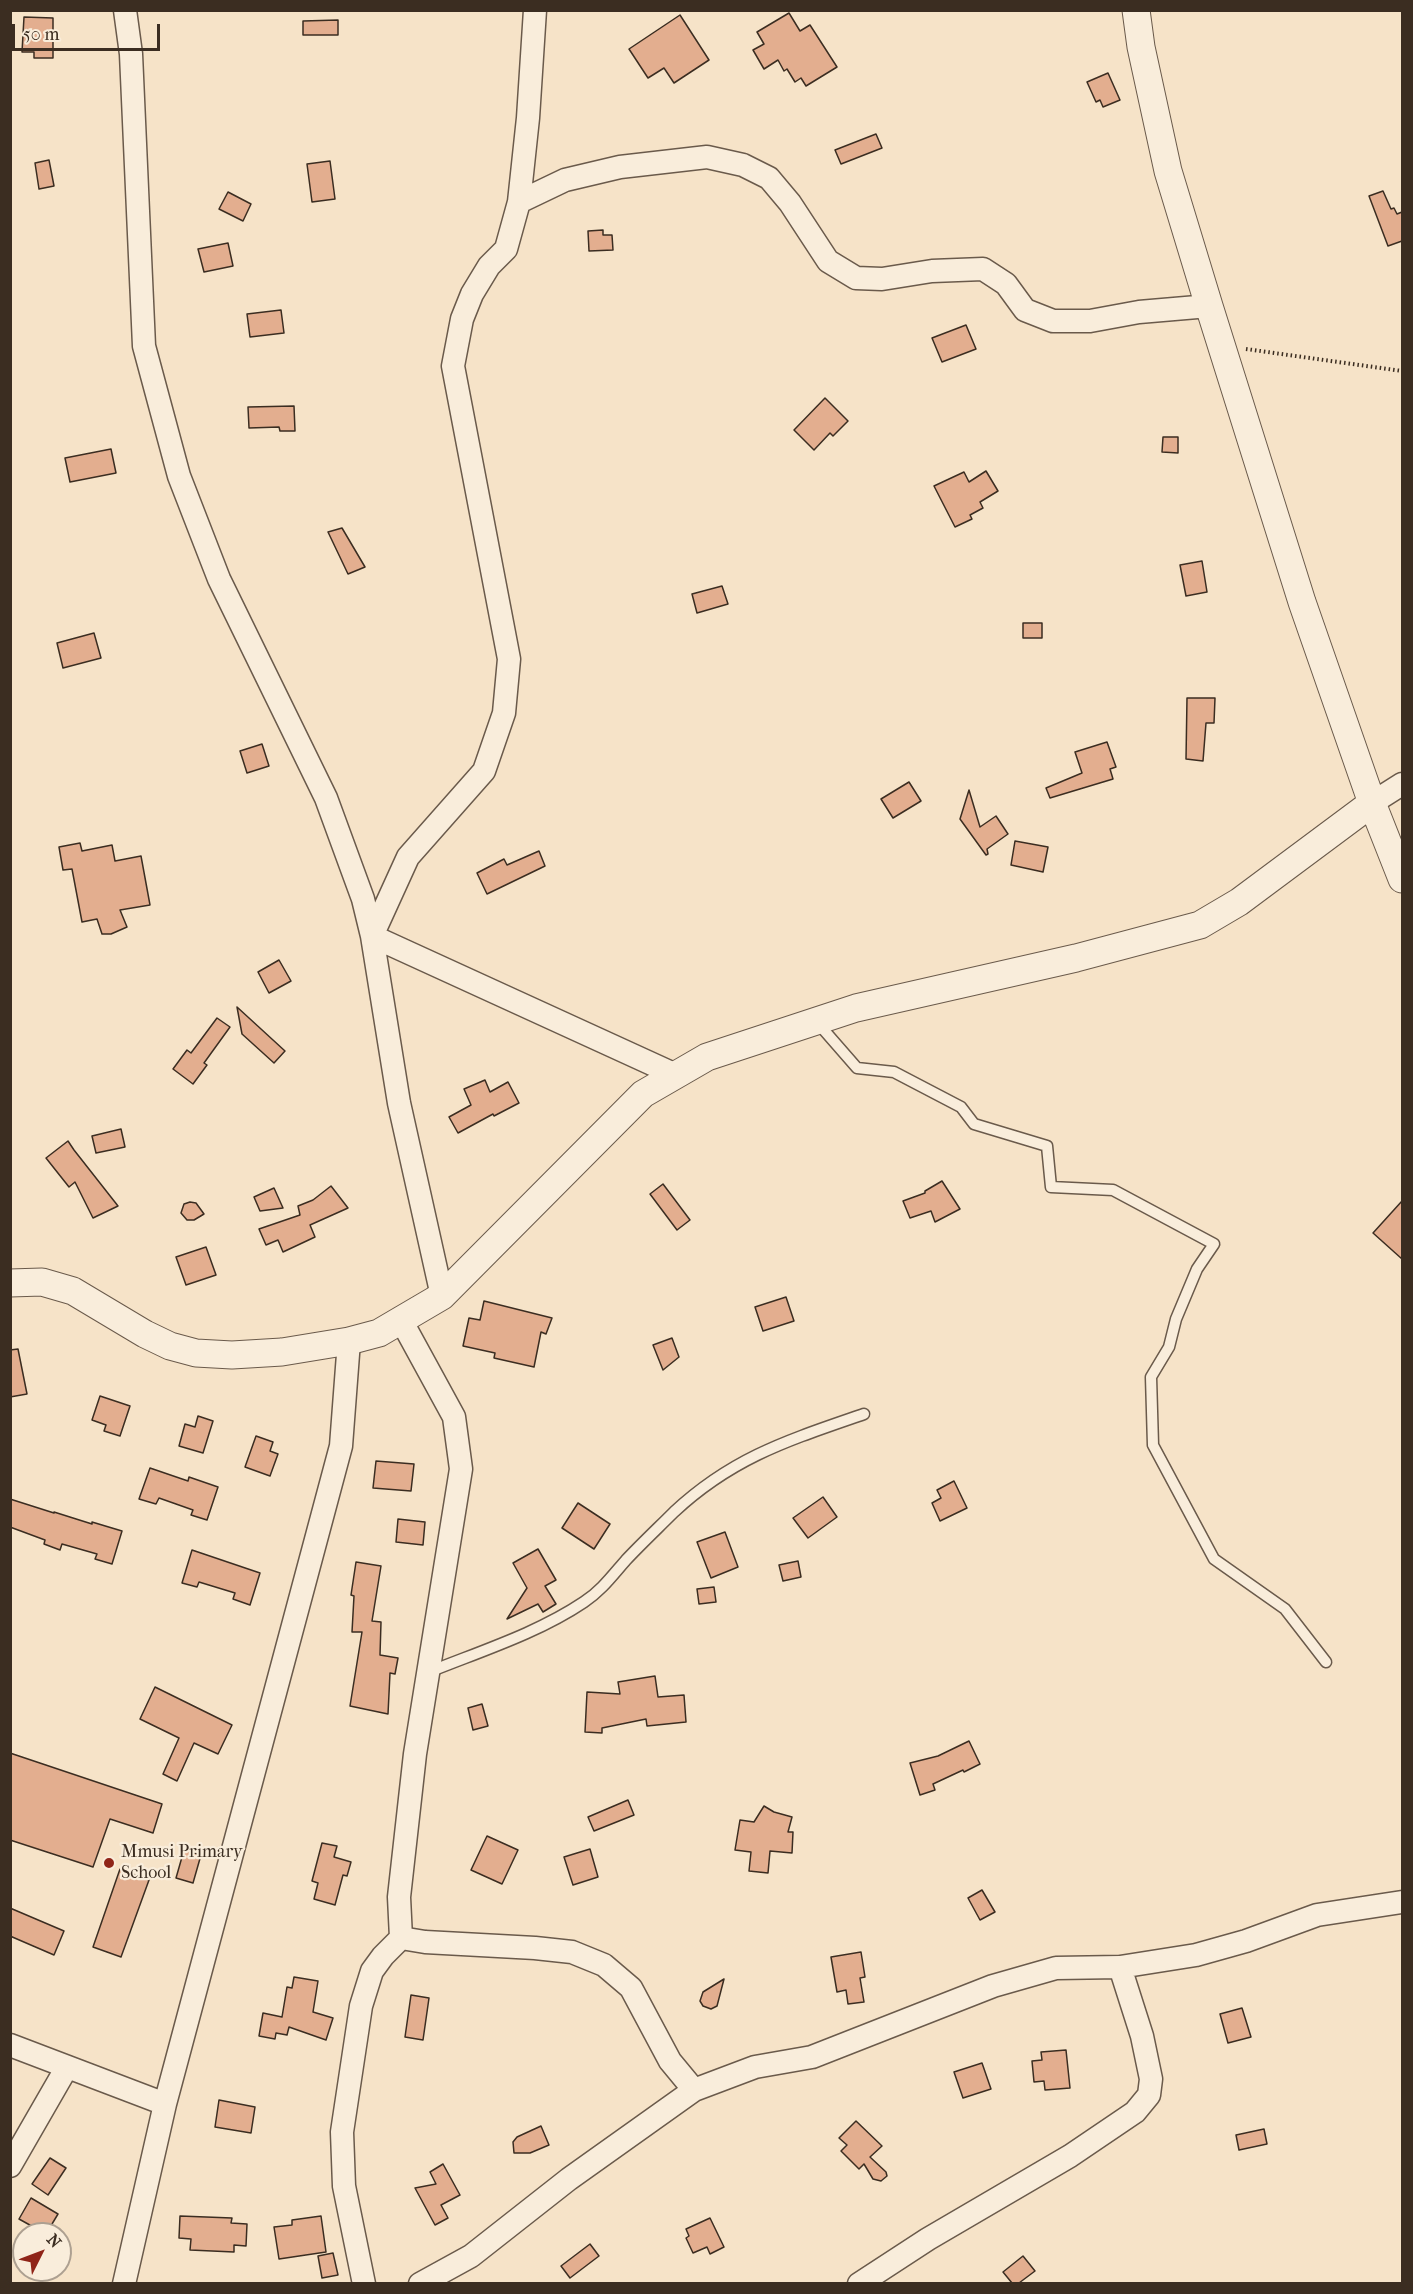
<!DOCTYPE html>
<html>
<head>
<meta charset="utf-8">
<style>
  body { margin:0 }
  #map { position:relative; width:1413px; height:2294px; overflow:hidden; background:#f6e3c8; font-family:"IM FELL French Canon",serif }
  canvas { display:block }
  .frame { position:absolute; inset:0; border:12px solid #3b2d21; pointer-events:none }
  .north { position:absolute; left:12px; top:2222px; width:60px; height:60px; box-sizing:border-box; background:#f9eddb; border:2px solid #ada091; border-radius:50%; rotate:48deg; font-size:16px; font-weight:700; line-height:24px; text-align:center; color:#3b2d21 }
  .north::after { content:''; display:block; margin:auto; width:21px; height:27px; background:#8f2418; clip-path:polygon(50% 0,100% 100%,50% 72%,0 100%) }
  .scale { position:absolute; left:12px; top:24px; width:148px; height:27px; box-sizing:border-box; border:3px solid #3b2d21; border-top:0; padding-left:8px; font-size:18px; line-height:21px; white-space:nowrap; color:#3b2d21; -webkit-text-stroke:4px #f9eddb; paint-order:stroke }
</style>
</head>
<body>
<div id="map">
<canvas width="1413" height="2294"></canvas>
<div class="frame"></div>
<div class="north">N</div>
<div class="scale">50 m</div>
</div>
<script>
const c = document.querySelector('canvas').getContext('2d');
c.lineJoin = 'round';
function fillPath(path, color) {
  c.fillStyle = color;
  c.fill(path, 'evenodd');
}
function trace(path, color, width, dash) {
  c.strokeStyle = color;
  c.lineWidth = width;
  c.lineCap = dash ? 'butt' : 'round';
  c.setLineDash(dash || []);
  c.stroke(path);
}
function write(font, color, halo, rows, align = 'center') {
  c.font = font + ' "IM FELL French Canon",serif';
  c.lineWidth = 4.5;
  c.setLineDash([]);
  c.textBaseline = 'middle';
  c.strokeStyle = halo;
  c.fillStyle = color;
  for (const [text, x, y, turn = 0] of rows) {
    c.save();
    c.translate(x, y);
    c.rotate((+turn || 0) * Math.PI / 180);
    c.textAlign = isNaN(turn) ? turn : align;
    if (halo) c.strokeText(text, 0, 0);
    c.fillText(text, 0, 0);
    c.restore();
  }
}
const building = new Path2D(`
  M789,13l11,18 10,-6 27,42 -31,19 -5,-8 -6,4 -8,-13 -3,2 -6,-11 -14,9 -11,-19 11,-6 -7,-12z
  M680,15l29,45 -35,23 -10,-15 -16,10 -19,-29z
  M24,17l29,1v40h-19v-6h-12z
  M338,20v15h-35v-14z
  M1108,73l12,27 -17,7 -3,-7 -4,2 -9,-20z
  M876,134l6,14 -41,16 -6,-14z
  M49,160l5,26 -15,3 -4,-26z
  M330,161l5,38 -23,3 -5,-38z
  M1383,191l8,18 3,-1 3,6 5,-2v29l-14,5 -19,-50z
  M228,192l23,12 -8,17 -24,-12z
  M603,230v5h9l1,15 -24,1 -1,-20z
  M228,243l5,23 -29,6 -6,-23z
  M281,310l3,23 -34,4 -3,-23z
  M966,325l10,24 -34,13 -10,-24z
  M825,398l23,23 -15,15 -3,-3 -16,17 -20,-20z
  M294,406l1,25h-15l-1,-4 -30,1 -1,-21z
  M1163,437h15v16l-16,-1z
  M111,449l5,24 -46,9 -5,-24z
  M986,471l12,20 -18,11 3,6 -13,7 2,4 -17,8 -21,-41 30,-14 5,10z
  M342,528l23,39 -17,7 -20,-42z
  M1202,561l5,31 -21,4 -6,-31z
  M722,586l6,18 -31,9 -5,-19z
  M1023,623h19v15h-19z
  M94,633l7,25 -38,10 -6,-25z
  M1187,698h28l-1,25h-8l-3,38 -17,-2z
  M1107,742l9,25 -6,2 3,10 -63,19 -4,-10 36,-15 -7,-21z
  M262,744l7,22 -22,7 -7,-22z
  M909,782l12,19 -28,17 -12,-19z
  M969,790l11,37 16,-11 12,18 -21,15 1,5 -2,1 -26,-36z
  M1015,841l33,6 -5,25 -32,-7z
  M80,843l2,8 30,-6 3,16 26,-5 9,49 -30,5 7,17 -16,7h-9l-5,-15 -15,3 -10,-53 -9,1 -4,-23z
  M539,851l6,15 -58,28 -10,-21 27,-14 3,6z
  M279,960l12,21 -22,12 -11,-21z
  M237,1007l48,44 -11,12 -32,-29z
  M217,1018l13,9 -26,36 3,2 -14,19 -20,-15 14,-19 4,3z
  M485,1080l5,12 18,-10 11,21 -25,13 -1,-2 -35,19 -9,-16 22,-12 -7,-16z
  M121,1129l4,18 -29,6 -4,-17z
  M68,1141l6,9 44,56 -25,12 -18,-36 -6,5 -23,-29z
  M942,1181l18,28 -25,13 -4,-11 -21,7 -7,-17 22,-8v-2z
  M663,1184l27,36 -13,10 -27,-36z
  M331,1186l17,22 -38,17 5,12 -32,15 -5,-12 -12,5 -7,-16 41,-14 -2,-9 15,-6z
  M274,1188l9,20 -23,3 -6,-14z
  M1402,1201v58l-29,-26z
  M190,1202l6,1 8,11 -10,6h-7l-6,-7 3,-9z
  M206,1247l10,28 -30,10 -10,-28z
  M786,1297l8,24 -31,10 -8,-24z
  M484,1301l68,17 -6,16 -5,-2 -7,35 -40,-9 1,-5 -32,-7 6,-28 11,2z
  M672,1338l7,19 -16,13 -10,-25z
  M18,1349l9,45 -17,3v-47z
  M100,1396l30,10 -10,30 -16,-5 2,-6 -14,-5z
  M198,1416l15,5 -10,32 -24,-7 6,-22 10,3z
  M256,1436l17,6 -3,9 8,3 -8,22 -25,-9z
  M376,1461l38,3 -3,27 -38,-3z
  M150,1468l38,13 1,-4 29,10 -11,33 -16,-5 2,-5 -34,-12 -3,6 -17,-5z
  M954,1481l13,27 -27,13 -8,-18 9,-5 -4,-8z
  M823,1497l14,20 -29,21 -15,-20z
  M10,1499l44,14v-1l38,12v-2l30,9 -10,33 -17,-5 2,-5 -35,-10 -2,6 -16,-6 1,-4 -35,-13z
  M578,1503l32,21 -16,25 -32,-21z
  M398,1519l27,3 -2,23 -27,-3z
  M725,1532l13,35 -27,11 -14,-36z
  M538,1549l18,31 -11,6 11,18 -13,8 -5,-8 -31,15 20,-31 -14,-25z
  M192,1550l68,23 -10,32 -17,-6 2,-6 -36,-11 -2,5 -15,-4z
  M798,1561l3,16 -18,4 -4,-16z
  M356,1562l25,4 -9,55 9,1 -1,33 18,3 -3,16 -5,-1 -2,41 -38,-8 12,-74h-10l2,-36 -3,-1z
  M714,1587l2,15 -17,2 -2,-15z
  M655,1676l3,21 26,-2 2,27 -39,4 -1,-7 -44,9v5l-17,-1 2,-40 33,2 -2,-12z
  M155,1687l77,38 -14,29 -24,-11 -17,38 -14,-7 16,-36 -39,-19z
  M482,1704l6,22 -15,4 -5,-22z
  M969,1741l11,23 -16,8 -1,-2 -30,14 2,6 -15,5 -10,-32 28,-7z
  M10,1753l152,51 -9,29 -43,-14 -17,48 -83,-27z
  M628,1800l6,15 -40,16 -6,-14z
  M764,1806l10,6 18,5 -4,15h5l-1,21 -22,-2 -2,22 -19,-2 2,-19 -16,-2 5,-30 14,2z
  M487,1836l31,14 -16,34 -31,-14z
  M322,1843l15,3 -3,11 17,5 -4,14 -4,-1 -8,30 -21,-6 4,-16 -6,-2z
  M590,1849l8,28 -25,8 -9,-28z
  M184,1850l17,5 -8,28 -17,-5z
  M120,1869l29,11 -28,77 -28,-10z
  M982,1890l13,22 -15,8 -12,-22z
  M10,1908l54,23 -10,24 -44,-19z
  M861,1952l4,25 -5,1 4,24 -16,2 -2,-14 -9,2 -6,-35z
  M294,1977l24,4 -5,31 20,6 -7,22 -37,-13 -2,8 -11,-2 -1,6 -16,-3 4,-23 19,4 5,-30 5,1z
  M724,1979l-7,27 -6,3 -8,-3 -3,-5 3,-9z
  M411,1995l18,3 -6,42 -18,-3z
  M1242,2008l9,29 -23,6 -8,-29z
  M1066,2050l4,38 -25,2 -1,-9 -10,1 -2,-21 10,-1 -1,-8z
  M982,2063l9,26 -28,9 -9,-26z
  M219,2100l36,7 -4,26 -36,-6z
  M856,2121l26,25 -12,11 16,15 1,4 -6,5 -8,-2 -9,-15 -5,5 -18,-18 6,-6 -8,-7z
  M541,2126l8,19 -19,8h-16l-1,-11 4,-5z
  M1264,2129l3,15 -28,6 -3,-15z
  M50,2158l16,10 -18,27 -16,-11z
  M443,2164l17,31 -19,10 7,13 -13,7 -20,-37 21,-4 -6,-12z
  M31,2198l27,16 -12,20 -27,-15z
  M180,2216l52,2 -1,5 16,1 -1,22 -12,-1v7l-44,-2 1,-11 -12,-1z
  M321,2216l5,36 -47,7 -5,-32 18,-2v-5z
  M710,2218l14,29 -14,7 -3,-7 -14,6 -7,-15 3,-2 -3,-7z
  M590,2244l9,12 -29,22 -9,-12z
  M333,2253l5,22 -16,3 -4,-22z
  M1023,2256l12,15 -16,12h-7l-9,-11z`);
fillPath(building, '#e3ae8f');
trace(building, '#3b2d21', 1.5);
const service = new Path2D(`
  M816,1021l41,47 37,4 67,35 13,17 73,22 4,41 62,3 101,54 -17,25 -21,50 -7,28 -18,30 2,68 61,114 71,50 41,53
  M429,1672c52,-21 109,-39 155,-70 17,-11 28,-26 42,-42 15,-16 32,-32 48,-48 59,-55 115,-72 190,-98`);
const minor = new Path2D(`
  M125,10l6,44 13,292 35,130 40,103 107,219 37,101 9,37 27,167 43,193
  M535,10l-7,108 -9,84 -13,47 -17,17 -17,28 -10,25 -9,47 56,293 -5,54 -20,58 -76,86 -36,79 304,139
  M519,202l46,-22 55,-13 87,-10 36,8 26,13 21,25 38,58 28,17 26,1 50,-8 51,-2 23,15 19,26 28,11h37l49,-9 70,-6
  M1372,803l30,-19
  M401,1320l53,97 7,52 -46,285 -16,143 2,41 24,4 110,6 37,4 32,13 27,23 39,73 24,29
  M10,2045l155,59
  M10,2166l57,-99
  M124,2284l41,-180 176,-658 8,-105
  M364,2284l-20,-98 -2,-54 19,-126 11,-35 11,-15 18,-18
  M420,2284l51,-28 98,-77 125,-89 61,-23 57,-10 181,-71 63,-18 64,-1 76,-12 50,-14 71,-26 85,-13
  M859,2284l69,-45 142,-83 65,-44 14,-17 2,-16 -9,-43 -22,-69`);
const tertiary = new Path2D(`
  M1136,10l5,37 27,124 41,135 93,296 70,201 30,76
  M10,1283l32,-1 31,9 72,43 25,12 26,7 36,2 50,-3 67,-11 30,-8 63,-37 201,-202 64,-37 149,-49 220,-50 124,-33 39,-23 133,-99`);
trace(service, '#6a5a4b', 13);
trace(minor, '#6a5a4b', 25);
trace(tertiary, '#6a5a4b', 29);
trace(new Path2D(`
  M1246,349l156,22`), '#3b2d21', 4, [1.5, 3]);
trace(service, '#f9eddb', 10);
trace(minor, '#f9eddb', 22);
trace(tertiary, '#f9eddb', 27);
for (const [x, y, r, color] of [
  [109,1863,6,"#8f2418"]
]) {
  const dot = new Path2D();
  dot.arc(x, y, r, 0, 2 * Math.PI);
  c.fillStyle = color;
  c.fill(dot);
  trace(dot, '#f9eddb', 2);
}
write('18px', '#3b2d21', '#f9eddb', [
  ["Mmusi Primary",121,1853],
  ["School",121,1874]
], 'left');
</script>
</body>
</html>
